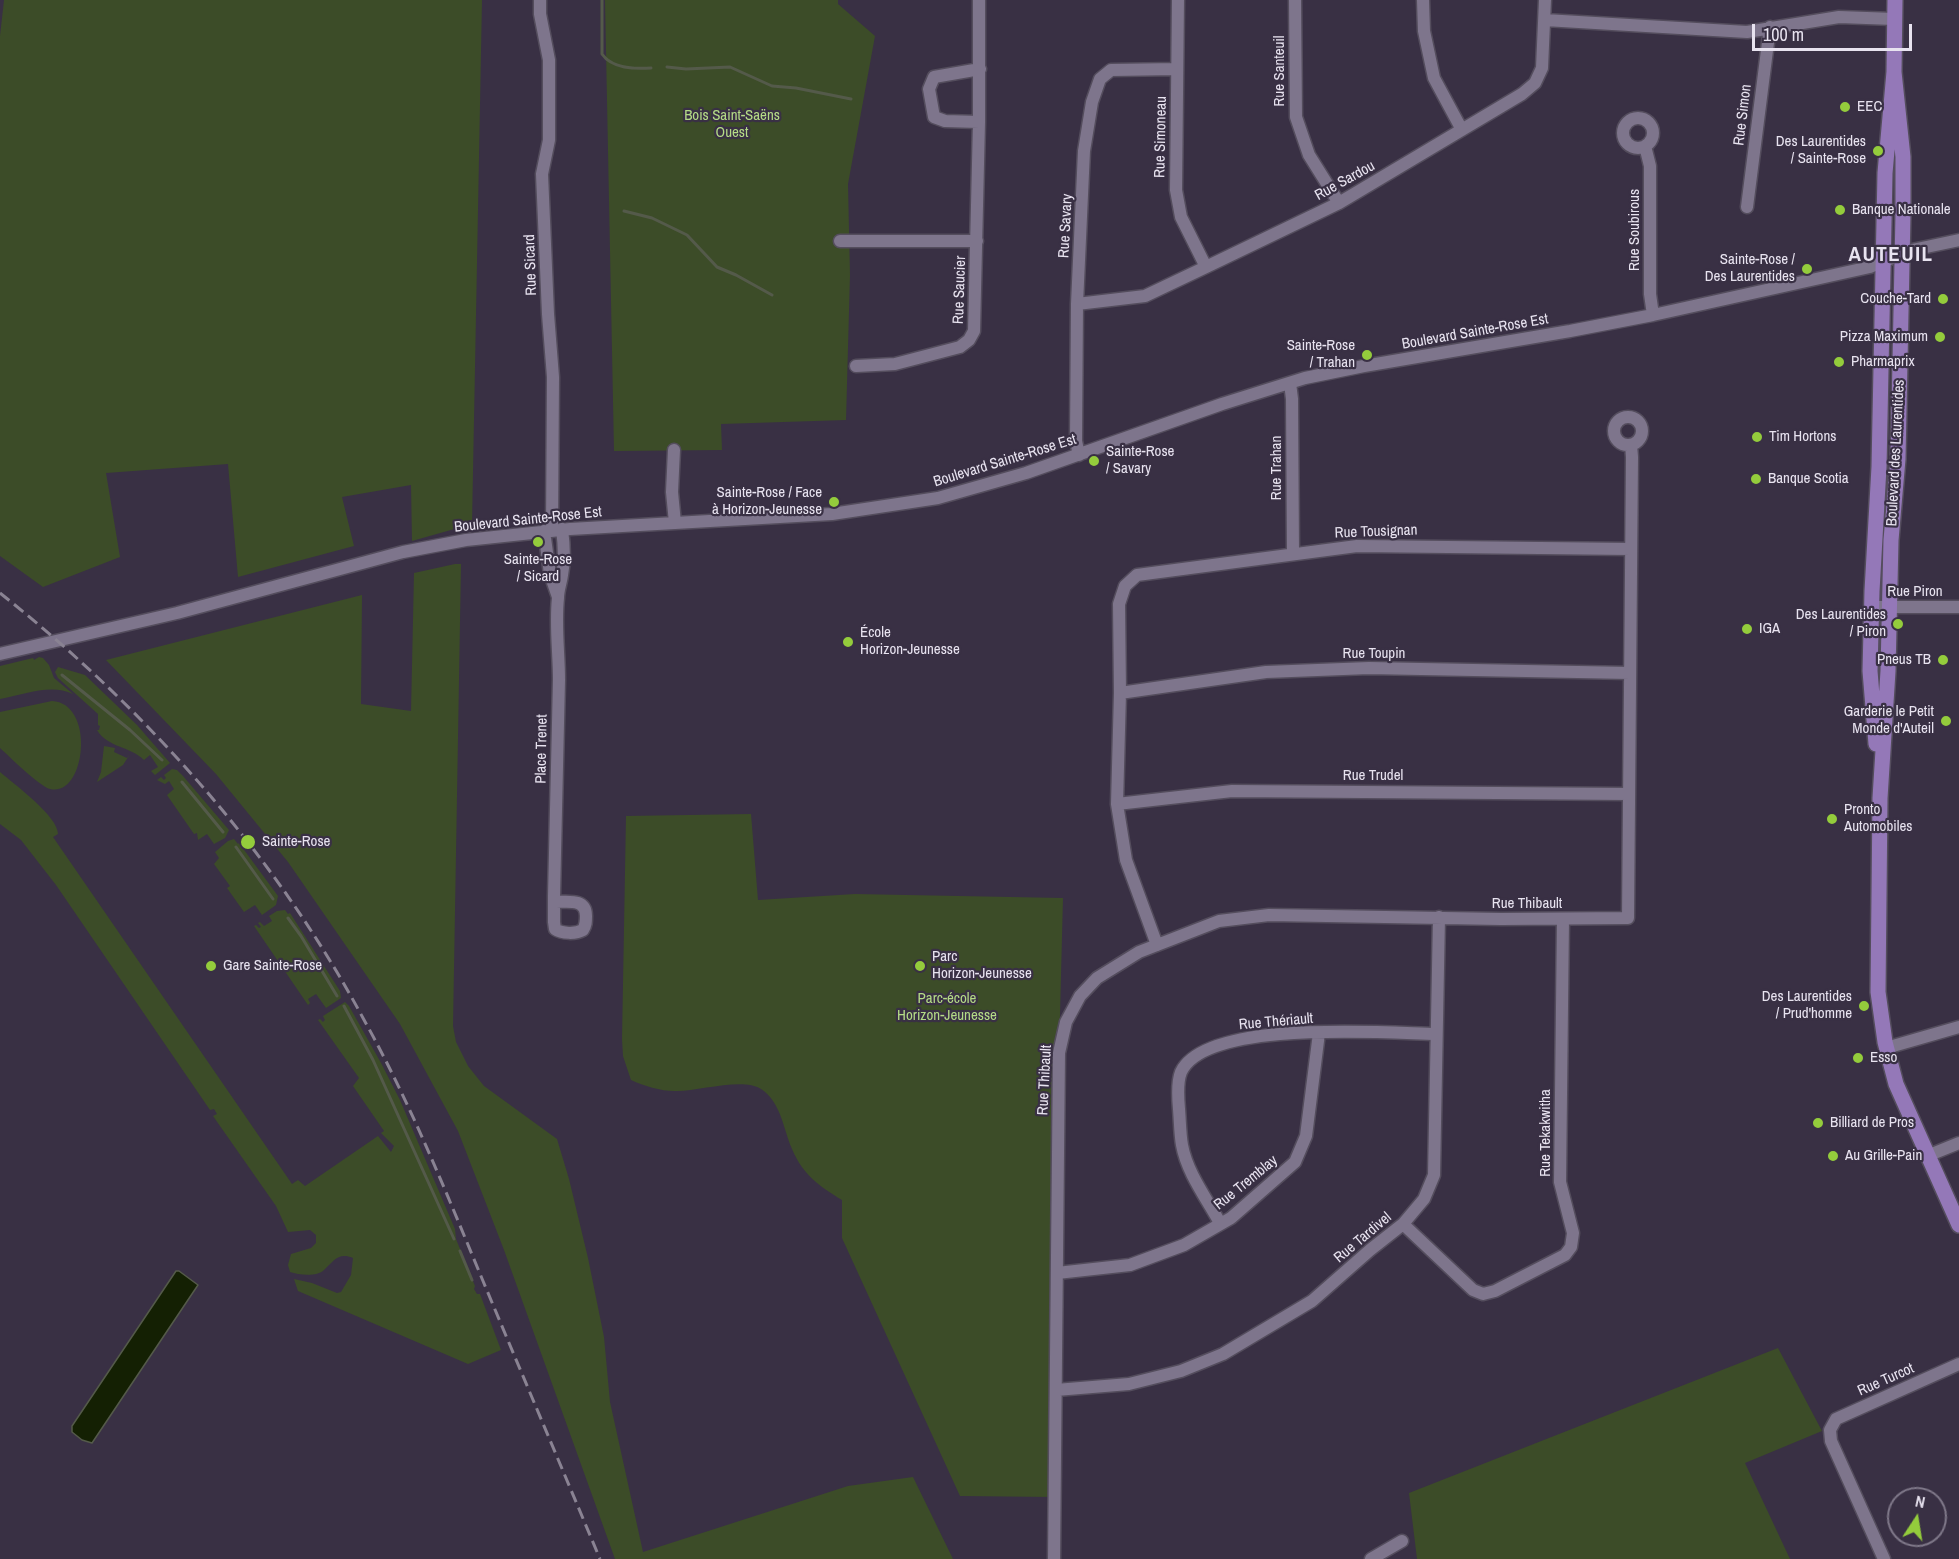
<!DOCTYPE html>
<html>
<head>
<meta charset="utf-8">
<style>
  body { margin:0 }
  #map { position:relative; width:1959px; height:1559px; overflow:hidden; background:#393044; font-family:"Archivo Narrow",sans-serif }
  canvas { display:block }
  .north { position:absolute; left:1887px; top:1487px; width:60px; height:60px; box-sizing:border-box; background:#393044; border:2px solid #7f7889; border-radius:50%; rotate:12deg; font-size:16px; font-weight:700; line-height:24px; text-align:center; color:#e8e3f0 }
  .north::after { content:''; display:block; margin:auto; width:21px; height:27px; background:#94cc3c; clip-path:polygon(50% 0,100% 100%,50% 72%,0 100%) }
  .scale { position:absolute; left:1752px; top:24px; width:160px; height:27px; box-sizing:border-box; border:3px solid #e8e3f0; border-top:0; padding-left:8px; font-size:18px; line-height:21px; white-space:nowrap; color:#e8e3f0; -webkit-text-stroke:4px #393044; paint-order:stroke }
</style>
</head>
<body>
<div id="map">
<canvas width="1959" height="1559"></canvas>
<div class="north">N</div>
<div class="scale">100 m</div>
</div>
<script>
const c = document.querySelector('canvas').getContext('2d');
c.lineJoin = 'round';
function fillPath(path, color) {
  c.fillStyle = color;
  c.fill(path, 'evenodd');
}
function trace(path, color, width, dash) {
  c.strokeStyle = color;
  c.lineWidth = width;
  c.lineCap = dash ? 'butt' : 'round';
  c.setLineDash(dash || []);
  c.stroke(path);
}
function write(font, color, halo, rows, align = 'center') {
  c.font = font + ' "Archivo Narrow",sans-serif';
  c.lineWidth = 4.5;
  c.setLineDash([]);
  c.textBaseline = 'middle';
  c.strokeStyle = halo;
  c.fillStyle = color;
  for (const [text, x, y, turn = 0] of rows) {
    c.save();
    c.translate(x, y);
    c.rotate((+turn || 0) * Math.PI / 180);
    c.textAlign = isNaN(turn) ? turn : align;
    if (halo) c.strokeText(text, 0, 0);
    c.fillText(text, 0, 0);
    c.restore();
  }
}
fillPath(new Path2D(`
  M4,0h478l-10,524 -60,17 -1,-56 -69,12 12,49 -116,31 -10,-113 -122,9 14,84 -77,30 -43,-31v-520z
  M605,0h233v4l37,32 -27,148 2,91 -4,145 -125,4 1,26 -108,1z
  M455,564h6l-8,462 3,16 12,24 16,20 73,53 12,40 19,79 16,79 6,65 33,150 205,-66 65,-9 40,82h-338l-111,-309 -46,-119 -58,-107 -112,-162 -72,-88 -110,-114 256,-65 -1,109 50,7 3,-138z
  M33,658l1,2 5,-3 4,1 6,7 5,13 19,16c-22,-11 -50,1 -73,5v-33z
  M58,667l27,8 52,50 33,38 -15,12 -4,-4 7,-4 -8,-12 -6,5c-14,-14 -36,-12 -47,-30h2l1,-4 -2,-1v-11l-40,-36 -3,-6z
  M52,701c44,2 34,97 -2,88 -11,-3 -40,-32 -50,-41v-36z
  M104,746l11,2 -1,4 13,6 3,-4 -7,11 -26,17 4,-10z
  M172,769l5,1 6,6 46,54 -4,8 -11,6 -7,-10 -9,6 -1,-7 -3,1 -25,-36 -2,-3 7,-6 -5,-8 -4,3 -8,-4 4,-3 3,3 2,-2 -2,-3z
  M0,772c14,12 58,44 58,62l-5,3 239,347 6,-4 7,6 73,-50 13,16 3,-6 -13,-13 3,-2 -31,-45 6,-8 -41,-58 2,-1 3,3 2,-2 -2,-4 22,-14 4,4 32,57 19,37 55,129 1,10 19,47 -1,3 3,5h3l21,56 -33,14 -170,-73 -4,-12 18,4 25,10 4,-1 10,-17 2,-17c-15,-6 -19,3 -29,12 -7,7 -25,5 -34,2l-2,-7 3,-11 20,-6 5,-5v-8l-6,-5 -22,2 -12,-26 -63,-90 4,-2 -3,-5 -4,1 -154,-225 -35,-45 -21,-16z
  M751,814l7,86 97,-6 208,4 -4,155 -4,444 -95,-1 -118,-258v-38c-23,-14 -39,-25 -50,-51 -9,-21 -11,-47 -31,-60 -19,-12 -64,3 -86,2 -15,0 -31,-5 -44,-11l-8,-24 -1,-17 4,-223z
  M234,839l4,5 1,-1 39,53 -2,9 -14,10 -7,-10 -11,7 -17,-24 3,-2 -16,-22 5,-6 -4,-6 13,-11z
  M285,910l3,4 2,-1 50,78 1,7 -15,10 -10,-14 -8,5 2,4 -2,2 -54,-79 2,-1 3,3 2,-1 -3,-4 2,-1 4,4 8,-5 -3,-5 8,-5z
  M1778,1348l44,83 -77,32 45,96h-373l-8,-66z`), '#3c4c28');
const water = new Path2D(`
  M176,1271h3l19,14 -106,158 -10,-3 -10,-8v-6z`);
fillPath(water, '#142003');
trace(water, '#545a4a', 1.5);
trace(new Path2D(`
  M602,0v54c10,15 33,15 49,14
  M667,67l19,2 44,-2 42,19 24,2 55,11
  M624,211l28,7 35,17 30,32 19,8 36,20
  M62,675l68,55 32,30
  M182,782l41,50
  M236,847l37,52
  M288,918l13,18 36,60
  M344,1006l29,54 81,179
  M460,1251l12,29`), '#545a4a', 3);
const minor = new Path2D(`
  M540,0v14l9,46v80l-7,34 6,140 5,63 -1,153
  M1178,0l-2,190 5,27 25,50
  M1295,0l1,117 13,38 30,48
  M1423,0l1,31 10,47 28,52
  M1545,20l202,12 92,-15 55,2
  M1623 133a15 15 0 1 1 30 0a15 15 0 1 1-30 0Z
  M979,122l-34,-1 -11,-4 -5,-28 5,-12 46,-8
  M1645,146l5,20v128l3,21
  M1747,207l23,-180
  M840,241h137
  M1077,304l68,-8 61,-29 133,-64 183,-109 13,-11 7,-15 3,-68
  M856,366l39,-2 65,-17 9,-7 5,-9 5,-209v-122
  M1290,383l2,16 1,154
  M1614 431a14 14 0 1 1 28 0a14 14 0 1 1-28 0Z
  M674,450l-2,42 3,31
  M1079,455l-3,-14 1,-137 7,-153 8,-49 8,-23 11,-9 66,-1
  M544,531l6,43 8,23
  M1872,607h87
  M0,654l177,-41 226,-61 63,-12 104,-11 262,-15 106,-16 88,-25 196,-69 83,-26 59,-12 206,-35 83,-16 217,-48 42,-17 47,-10
  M1120,693l146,-21 103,-4 261,5
  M1117,804l115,-13 397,3
  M554,902c14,0 32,-4 32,14 0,6 0,9 -3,14 -7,4 -21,4 -28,-1l-1,-7v-26c2,-72 4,-144 5,-216 0,-27 -4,-55 -1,-82 0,-8 3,-15 4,-23 3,-15 2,-31 0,-46
  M1157,945l-31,-85 -9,-56 3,-111 -1,-89 6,-18 12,-11 220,-29 274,3
  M1886,1048l73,-21
  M1927,1156l32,-13
  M1220,1223c-13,-24 -33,-50 -38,-78 -2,-11 -2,-24 -3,-36 -1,-11 -2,-27 2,-37 25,-53 204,-39 255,-38
  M1403,1224l70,66 10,4 12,-3 70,-36 6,-8 2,-14 -13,-51 3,-263
  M1057,1273l73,-8 54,-20 47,-27 64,-56 11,-26 13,-103
  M1056,1390l73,-6 52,-13 42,-17 89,-53 58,-51 33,-26 21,-25 10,-24 5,-258
  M1054,1559l5,-506 7,-31 14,-26 17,-18 42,-26 80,-31 50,-6 232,4 127,-1 4,-461 -1,-12
  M1371,1559l31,-18
  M1884,1559l-53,-118 -1,-11 6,-11 123,-55`);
const major = new Path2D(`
  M1894,72l9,85v57l-5,245 -7,81 -3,131 -8,127 -2,194 7,50 11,42 63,141
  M1876,744l-6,-73 2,-80 7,-124 6,-294 9,-101 1,-72`);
trace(minor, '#544d5d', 15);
trace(major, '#544d5d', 18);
trace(minor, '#7e758c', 12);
trace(major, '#9478b8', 15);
trace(new Path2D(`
  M0,593c146,116 274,260 363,425 47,84 83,174 120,263 39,93 78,185 117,278`), '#8a8393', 3, [12, 6]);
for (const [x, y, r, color] of [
  [1845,107,6,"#94cc3c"],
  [1878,151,6,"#94cc3c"],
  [1840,210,6,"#94cc3c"],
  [1807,269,6,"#94cc3c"],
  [1943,299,6,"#94cc3c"],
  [1940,337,6,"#94cc3c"],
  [1367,355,6,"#94cc3c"],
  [1839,362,6,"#94cc3c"],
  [1757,437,6,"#94cc3c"],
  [1094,461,6,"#94cc3c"],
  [1756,479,6,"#94cc3c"],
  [834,502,6,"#94cc3c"],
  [538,542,6,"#94cc3c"],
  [1898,624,6,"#94cc3c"],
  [1747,629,6,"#94cc3c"],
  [848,642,6,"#94cc3c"],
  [1943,660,6,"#94cc3c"],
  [1946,721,6,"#94cc3c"],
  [1832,819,6,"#94cc3c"],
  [248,842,8,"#94cc3c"],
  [211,966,6,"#94cc3c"],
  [920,966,6,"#94cc3c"],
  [1864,1006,6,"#94cc3c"],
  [1858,1058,6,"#94cc3c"],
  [1818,1123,6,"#94cc3c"],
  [1833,1156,6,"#94cc3c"]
]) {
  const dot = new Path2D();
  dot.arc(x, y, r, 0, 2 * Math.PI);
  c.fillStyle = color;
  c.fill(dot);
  trace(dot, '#393044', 2);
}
write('15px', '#e8e3f0', '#393044', [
  ["Rue Santeuil",1280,71,-90],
  ["Rue Simon",1743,115,-83],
  ["Rue Simoneau",1161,137,-89],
  ["Rue Sardou",1345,181,-29],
  ["Rue Savary",1066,226,-87],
  ["Rue Soubirous",1635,230,-90],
  ["Rue Sicard",531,265,-92],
  ["Rue Saucier",960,290,-88],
  ["Boulevard Sainte-Rose Est",1475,332,-10],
  ["Boulevard des Laurentides",1896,453,-87],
  ["Boulevard Sainte-Rose Est",1005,461,-17],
  ["Rue Trahan",1277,468,-90],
  ["Boulevard Sainte-Rose Est",528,520,-6],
  ["Rue Tousignan",1376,532,-2],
  ["Rue Piron",1915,592],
  ["Rue Toupin",1374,654],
  ["Place Trenet",542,749,-89],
  ["Rue Trudel",1373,776],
  ["Rue Thibault",1527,904],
  ["Rue Thériault",1276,1022,-5],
  ["Rue Thibault",1045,1080,-87],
  ["Rue Tekakwitha",1546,1133,-90],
  ["Rue Tremblay",1246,1183,-39],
  ["Rue Tardivel",1363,1238,-40],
  ["Rue Turcot",1886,1380,-24]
]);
write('15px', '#e8e3f0', '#393044', [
  ["EEC",1857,107],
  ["Des Laurentides",1866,142,"right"],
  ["/ Sainte-Rose",1866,159,"right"],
  ["Banque Nationale",1852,210],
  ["Sainte-Rose /",1795,260,"right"],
  ["Des Laurentides",1795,277,"right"],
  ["Couche-Tard",1931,299,"right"],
  ["Pizza Maximum",1928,337,"right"],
  ["Sainte-Rose",1355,346,"right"],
  ["/ Trahan",1355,363,"right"],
  ["Pharmaprix",1851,362],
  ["Tim Hortons",1769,437],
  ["Sainte-Rose",1106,452],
  ["/ Savary",1106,469],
  ["Banque Scotia",1768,479],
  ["Sainte-Rose / Face",822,493,"right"],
  ["à Horizon-Jeunesse",822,510,"right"],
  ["Sainte-Rose",538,560,"center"],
  ["/ Sicard",538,577,"center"],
  ["Des Laurentides",1886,615,"right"],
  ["/ Piron",1886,632,"right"],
  ["IGA",1759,629],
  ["École",860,633],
  ["Horizon-Jeunesse",860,650],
  ["Pneus TB",1931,660,"right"],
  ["Garderie le Petit",1934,712,"right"],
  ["Monde d'Auteil",1934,729,"right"],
  ["Pronto",1844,810],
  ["Automobiles",1844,827],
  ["Sainte-Rose",262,842],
  ["Parc",932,957],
  ["Horizon-Jeunesse",932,974],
  ["Gare Sainte-Rose",223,966],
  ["Des Laurentides",1852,997,"right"],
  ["/ Prud'homme",1852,1014,"right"],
  ["Esso",1870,1058],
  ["Billiard de Pros",1830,1123],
  ["Au Grille-Pain",1845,1156]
], 'left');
write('15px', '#b4db86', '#393044', [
  ["Bois Saint-Saëns",732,116],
  ["Ouest",732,133],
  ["Parc-école",947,999],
  ["Horizon-Jeunesse",947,1016]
]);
c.letterSpacing = '1.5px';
write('bold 21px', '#e8e3f0', '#393044', [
  ["AUTEUIL",1891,255]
]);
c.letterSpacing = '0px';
</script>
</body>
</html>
